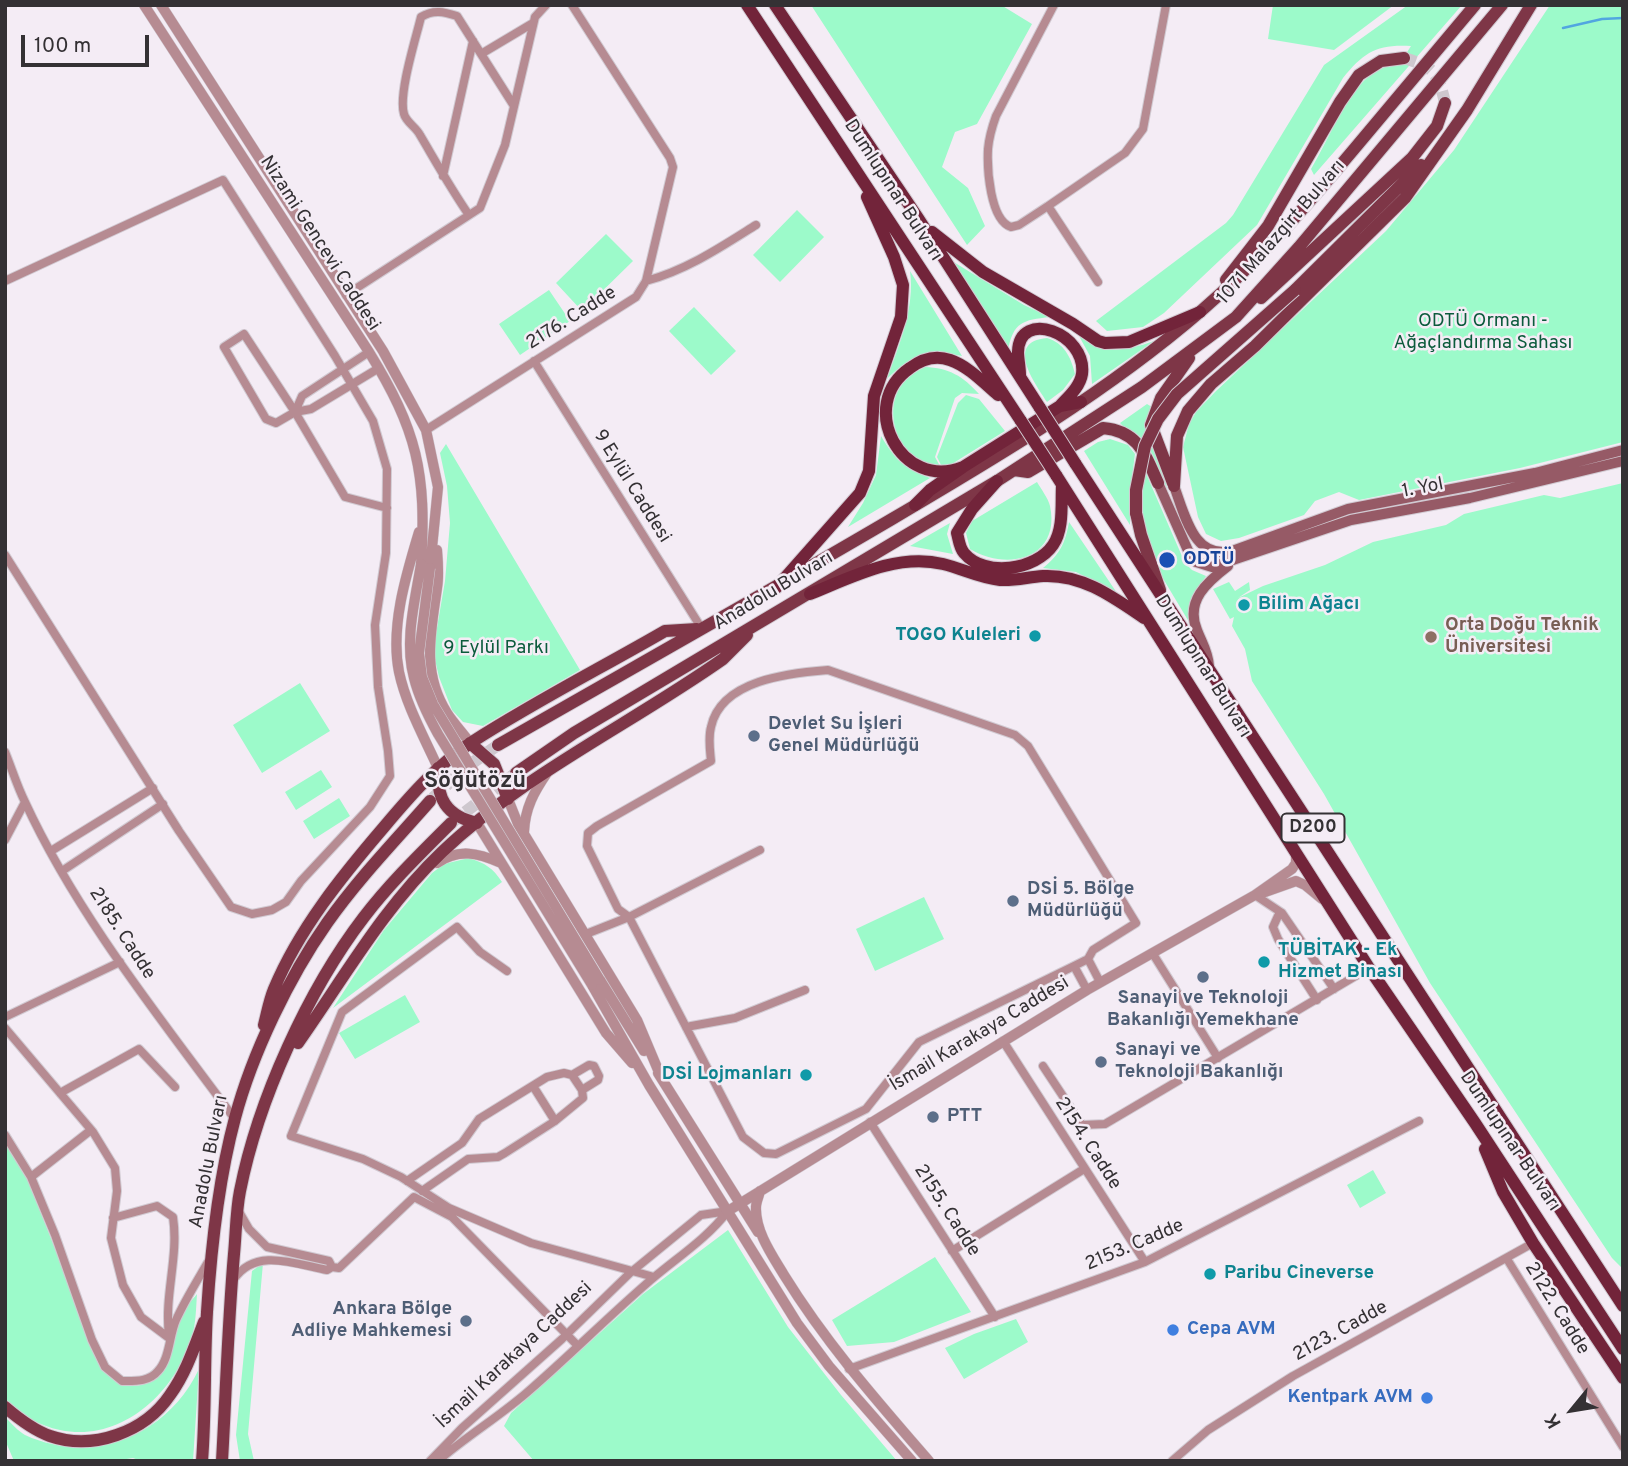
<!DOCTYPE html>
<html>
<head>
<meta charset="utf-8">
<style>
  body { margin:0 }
  #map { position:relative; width:1628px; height:1466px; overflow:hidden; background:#f4ecf5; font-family:Overpass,sans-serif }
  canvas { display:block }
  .frame { position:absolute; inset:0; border:7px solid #343134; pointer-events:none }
  .north { position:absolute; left:1537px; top:1375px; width:70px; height:70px; -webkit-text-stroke:5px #f4ecf5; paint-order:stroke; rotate:240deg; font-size:19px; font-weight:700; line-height:28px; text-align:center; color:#343134 }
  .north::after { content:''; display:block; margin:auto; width:24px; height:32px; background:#343134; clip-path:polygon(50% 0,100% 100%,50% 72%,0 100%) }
  .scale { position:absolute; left:21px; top:35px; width:128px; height:32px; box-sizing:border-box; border:4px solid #343134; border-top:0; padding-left:9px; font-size:21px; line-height:24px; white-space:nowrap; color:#343134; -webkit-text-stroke:5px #f4ecf5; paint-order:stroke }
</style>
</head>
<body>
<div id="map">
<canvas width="1628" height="1466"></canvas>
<div class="frame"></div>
<div class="north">K</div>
<div class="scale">100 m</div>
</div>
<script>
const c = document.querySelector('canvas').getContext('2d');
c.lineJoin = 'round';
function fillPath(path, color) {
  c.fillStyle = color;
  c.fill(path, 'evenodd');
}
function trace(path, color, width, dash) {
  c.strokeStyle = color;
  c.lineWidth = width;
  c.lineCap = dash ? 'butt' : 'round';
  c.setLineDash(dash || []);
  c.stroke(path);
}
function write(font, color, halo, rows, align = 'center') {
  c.font = font + ' Overpass,sans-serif';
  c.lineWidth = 5;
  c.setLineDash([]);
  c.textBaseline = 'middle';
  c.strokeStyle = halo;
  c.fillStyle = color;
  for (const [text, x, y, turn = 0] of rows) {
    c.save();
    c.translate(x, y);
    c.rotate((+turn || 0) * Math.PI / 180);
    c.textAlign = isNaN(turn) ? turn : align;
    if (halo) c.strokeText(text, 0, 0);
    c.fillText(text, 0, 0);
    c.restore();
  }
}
fillPath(new Path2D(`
  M811,5h190l31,19 -55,100 -22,8 -13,35 26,21 17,38 -18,19z
  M1273,5h121l-60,45 -66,-11z
  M1408,5h54l-148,170 -3,-6c17,-28 36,-78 63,-97 8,-5 17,-7 26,-9l11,-17c-34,-2 -47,6 -68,32l-86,147 -93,88 -21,14 -36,4 -11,-10 130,-98 7,-8 91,-150z
  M1550,5h73v437l-103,26 -161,32 -20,-8 -24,9 -11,14 -65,23 -18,3 -15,-7 -8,-17 -15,-70 6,-23 7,-12 19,-20 171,-161 68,-81z
  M797,210l27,27 -44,45 -27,-27z
  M606,234l27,27 -51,50 -26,-28z
  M952,261l72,44 26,12c-27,3 -37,5 -42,34z
  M910,271l52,85c-36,-7 -49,-2 -75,23 12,-34 28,-71 23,-108z
  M549,290l21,31 -50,34 -21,-31z
  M694,307l42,44 -25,24 -42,-44z
  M1079,336c25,19 46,15 75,5l-62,43 -2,-28z
  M1047,338c17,5 24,19 28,36l-12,16 -16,12c-12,-19 -43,-60 0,-64z
  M925,367c24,1 38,9 54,27l-17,-1 -7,5 -20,59 6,11c-13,-4 -26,-8 -35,-17 -6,-6 -8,-12 -10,-20 -8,-29 1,-51 29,-64z
  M966,395l13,4 26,32 -58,36 -6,-2 -4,-8 21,-54z
  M1147,404l5,3 15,82c-7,-16 -13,-37 -25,-50 -6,-8 -17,-9 -22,-16z
  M881,436c15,25 22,31 49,42l-82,49 15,-24 13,-28z
  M1110,439l18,6 7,9 -5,39v32l-46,-74 14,-9z
  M446,444l134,226 -97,56 -20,-4 -11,-12 -13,-33 -6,-26 12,-70 5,-58 -3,-37 -7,-33z
  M1141,462l44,101 7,7 14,6c-12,19 -17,22 -17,46l-46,-77 -4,-12z
  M1037,482c4,7 11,16 13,24 11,52 -42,66 -80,43l-4,-16 6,-12z
  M1623,483v786l-11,-11 -182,-275 -106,-189 -72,-113 -7,-32 -13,-23 2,-9 -4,2 -17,-30 16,-7 6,9 14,-9 1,8 -12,8 25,-12 62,-21 48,-23 73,-17 18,-11 80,-19 16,3z
  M1069,522l48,71 -41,-21 -33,-4c17,-14 22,-24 26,-46z
  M950,523l-3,11 6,20 -43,-8z
  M300,683l30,48 -68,42 -29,-48z
  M321,770l11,17 -36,23 -11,-18z
  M339,798l11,18 -36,23 -11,-18z
  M469,858c16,5 24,10 33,24l-169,126 51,-78 48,-57 12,-9z
  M924,897l20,42 -69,32 -19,-42z
  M405,995l15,27 -65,37 -16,-26z
  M5,1141l20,32 77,194c12,10 25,23 42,17 31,-10 27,-48 40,-73 3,-6 9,-12 13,-17 -1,14 -1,29 -5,43 -17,56 -71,106 -132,93 -20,-4 -42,-16 -55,-31z
  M1373,1170l13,23 -26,15 -13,-23z
  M728,1230l60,97 53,68 56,66h-363l-30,-35 7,-13 132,-119z
  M935,1257l36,55 -77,30 -47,4 -15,-26z
  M263,1263l-15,171 6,27h-14l-4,-26 16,-164z
  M1016,1319l12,23 -64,37 -19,-31 29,-14z
  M199,1369l-6,92h-52l-8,-3 -19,3h-100l-9,-21v-23c6,6 13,14 20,18 68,31 143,0 174,-66z`), '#9cfaca');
trace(new Path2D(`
  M1563,28l39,-9 21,-1`), '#51a6e0', 2.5);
trace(new Path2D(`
  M1404,58c30,9 34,14 41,45
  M433,798l32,-30 33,-23
  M451,823l65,-50`), '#cec7ce', 12, [12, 6]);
const minor = new Path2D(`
  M1054,5l-58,111c-4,11 -7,22 -8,33 -1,20 2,71 23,78l8,-2 29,-19 77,-53 18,-24 23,-124
  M481,54l52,-31
  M443,176l30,-135
  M1048,206l50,76
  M469,215c-18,-26 -33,-53 -49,-80 -4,-8 -14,-13 -16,-21 -6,-20 12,-76 17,-97 13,-8 23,-5 36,-1l57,90
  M5,281l218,-101 112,176 38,65 14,48 -1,84 -11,72 3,62 10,64 2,25 -20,31 -69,74 -15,21 -14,8 -20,4 -21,-7 -52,-76 -174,-276
  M646,281c41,-11 75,-34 110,-56
  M346,295l134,-87 25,-63 30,-128 11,-12
  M534,361l168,268
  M379,368l-68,41 -16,3 -19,11 -10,-4 -42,-72 20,-13 51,78 50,85 42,11
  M295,412l7,-16 67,-44
  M426,430l210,-133 10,-16 27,-114 -3,-9 -98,-153
  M828,670l187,65 13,11 108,177 -43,27 -5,9 -14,7 -155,76 -53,67 -90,45 -12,-1 -21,-16 -114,-220 -11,-8 -31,-63 1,-13 9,-7 114,-65c-1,-11 -3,-23 0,-34 10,-47 78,-54 117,-57z
  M5,752c7,17 12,34 20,50 52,113 136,217 209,316
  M5,840l20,-38
  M51,851l102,-63
  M62,871l101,-67
  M1255,895l27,18 -4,3 -5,11 5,12 39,61
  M1282,913l52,76
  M586,934l43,-17 131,-67
  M1153,954l65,104
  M1088,959l12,23
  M1074,966l13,24
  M507,971l-27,-19 -23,-25 -115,85 -51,124 72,23 38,18 48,31 82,35 123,34
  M5,1017l115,-55
  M686,1027l49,-9 70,-28
  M5,1028l88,104 22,36 2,23 -6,47 12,47 18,32 28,21
  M1003,1041l142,221
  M1043,1066l39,59 23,-1 264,-156
  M572,1075l17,-10 5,1 5,10 -1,4 -16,10
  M533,1086l22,35
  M60,1093l79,-44 36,38
  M870,1122l125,195
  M5,1135l26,42 24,58 37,105 13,27 17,14c13,0 27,1 36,-10 12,-13 11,-35 18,-51 9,-20 21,-39 32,-58
  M31,1177l60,-47
  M407,1181l55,-38 17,-24 68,-42 17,-4 8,2 10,15 1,8 -28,23 -50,32 -7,4 -30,2 -46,32
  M238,1210l11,19 18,18 62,14 3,6
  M113,1218l44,-12 16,11c6,40 -9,78 -4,118
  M952,1251l132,-82
  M1507,1259l116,188
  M234,1279c22,-32 61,-15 93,-9l5,-3 7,1 75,-71 38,20 126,129
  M849,1369l296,-107 274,-141
  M430,1461l32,-33 100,-89 68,-66 71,-58 27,-4
  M438,1461c30,-26 64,-46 93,-72 39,-34 75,-70 114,-104 28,-25 60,-44 83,-74
  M1172,1461l36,-31 85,-54 240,-133`);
const tertiary = new Path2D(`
  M144,5l225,347c48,78 58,121 52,212
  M161,5l222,346 43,79 12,57 -8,81
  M419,532c-13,43 -29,95 -20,140 7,33 25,65 39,96
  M437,550c1,12 2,26 0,38 -6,44 -16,84 10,125 7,11 16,20 23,30
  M508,799l10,25 119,196 24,57
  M477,823l129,210 26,30
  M524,832c1,-24 10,-40 23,-59
  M437,863c22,-15 41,-10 64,0
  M1265,892l31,-11 9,4 17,14
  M600,980l44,71
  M592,985l57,100 148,238 32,43 83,95
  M658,1073l100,159
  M760,1191c-1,5 -4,11 -4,16 -1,24 16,48 28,68 42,68 93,126 145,186
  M728,1211l359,-221 168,-95 37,-26 4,-6v-9`);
const secondary = new Path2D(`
  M1158,483l32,72 6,7 16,5 139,-47 119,-22 153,-37
  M1174,486c11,29 20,77 61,64l113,-41 187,-36 88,-23
  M1209,666c-1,-15 -7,-23 -12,-36 -12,-29 10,-48 31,-64`);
const primary = new Path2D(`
  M1226,280l42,-54 72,-124 19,-27 22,-14 23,-3
  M1295,290l126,-125
  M1261,298l151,-140 25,-32 8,-23
  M1014,470l14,2 75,-44c35,3 42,26 55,55
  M1173,483l-22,-58 10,-27 28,-40
  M1174,486l3,-50 11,-25 23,-27 44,-38 150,-148 62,-88 64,-105
  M1136,513l5,22 19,55
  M470,743l24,21 14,35
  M498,745c131,-75 263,-149 394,-226 107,-63 215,-127 309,-208 57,-49 106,-106 154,-163 40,-47 80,-95 120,-143
  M438,768c-2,30 8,48 39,55
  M516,773l58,-40 423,-252 145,-94 94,-70 63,-70 203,-242
  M264,1025c3,-11 5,-24 10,-36 25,-60 68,-113 110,-162 26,-31 53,-62 88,-85 62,-40 129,-74 193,-111l32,-2
  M298,1043c46,-65 85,-135 144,-191 82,-78 189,-128 281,-193l24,-24
  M5,1407c14,12 28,23 45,29 43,15 95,-4 120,-41 16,-22 24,-47 34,-73
  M202,1461c4,-50 2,-99 5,-149 4,-64 11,-131 28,-194 17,-64 54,-141 92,-195 31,-44 68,-82 103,-122
  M222,1461c4,-69 6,-138 12,-207 2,-21 2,-43 6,-63 18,-91 68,-201 124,-274 26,-34 57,-64 87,-94`);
const trunk = new Path2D(`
  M747,5l274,416
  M775,5l143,213 122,190
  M932,232l51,40 90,52 25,17 7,2 24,-1 71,-30
  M1020,375c0,-8 -2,-16 -2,-23 1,-44 69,-19 64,22 -2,13 -14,23 -22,32
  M1075,463l548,843
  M963,467c-62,25 -107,-62 -53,-99 12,-9 26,-13 40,-8 18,6 34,23 48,35
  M1056,475l313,493 106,155 148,226
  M997,481l-25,28 -15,24c2,7 2,14 7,20 21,25 72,17 89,-8 11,-16 8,-41 9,-59
  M915,505l15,-15 33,-23 97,-61 21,-4
  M776,588l84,-95 9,-22 5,-75 27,-79 2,-32 -9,-28 -27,-60
  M810,594c42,-17 87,-41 133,-30 20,5 37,14 57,16 15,1 28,-3 43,-4 39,-2 70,21 101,42
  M1485,1149l18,43 30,51 90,135`);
trace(minor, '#d1cad2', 10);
trace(tertiary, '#d1cad2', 11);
trace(secondary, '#d1cad2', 12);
trace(primary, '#d1cad2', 14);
trace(trunk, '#d1cad2', 14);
trace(minor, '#b68b92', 8);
trace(tertiary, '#b68b92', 10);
trace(secondary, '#965a66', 10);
trace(primary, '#7e3647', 12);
trace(trunk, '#72243a', 12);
const tertiaryBridge = new Path2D(`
  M421,564c-6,37 -17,77 -7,114 5,20 14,38 24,56l154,251
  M430,568l-11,85 3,24 11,27 167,276`);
const primaryBridge = new Path2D(`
  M1136,513v-23l9,-44 13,-27 19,-25 118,-104`);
const trunkBridge = new Path2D(`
  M1040,408l35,55
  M1021,421l35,54`);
trace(tertiaryBridge, '#d1cad2', 11, []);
trace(primaryBridge, '#d1cad2', 14, []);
trace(trunkBridge, '#d1cad2', 14, []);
trace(tertiaryBridge, '#b68b92', 10);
trace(primaryBridge, '#7e3647', 12);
trace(trunkBridge, '#72243a', 12);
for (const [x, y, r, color] of [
  [1167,560,9,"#1a4fb4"],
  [1244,605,7,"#0f9aa8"],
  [1035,636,7,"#0f9aa8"],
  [1431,637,7,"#8d6e63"],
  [754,736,7,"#5c6f8a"],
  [1013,901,7,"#5c6f8a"],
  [1264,962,7,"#0f9aa8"],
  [1203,977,7,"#5c6f8a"],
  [1101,1062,7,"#5c6f8a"],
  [806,1075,7,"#0f9aa8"],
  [933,1117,7,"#5c6f8a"],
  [1210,1274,7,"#0f9aa8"],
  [466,1321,7,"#5c6f8a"],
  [1173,1330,7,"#3f7fe0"],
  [1427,1398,7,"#3f7fe0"]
]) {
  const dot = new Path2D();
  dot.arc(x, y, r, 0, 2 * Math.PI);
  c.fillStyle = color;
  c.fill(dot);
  trace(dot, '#f4ecf5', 2.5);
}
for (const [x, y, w] of [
  [1313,828,63]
]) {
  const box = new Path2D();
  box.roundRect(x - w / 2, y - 14.5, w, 29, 5);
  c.fillStyle = '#f4ecf5';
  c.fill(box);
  trace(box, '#343134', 2);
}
write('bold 18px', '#343134', null, [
  ["D200",1313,828]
]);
write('19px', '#343134', '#f4ecf5', [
  ["Dumlupınar Bulvarı",892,191,57],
  ["1071 Malazgirt Bulvarı",1282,233,-49],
  ["Nizami Gencevi Caddesi",319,244,57],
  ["2176. Cadde",572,319,-32],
  ["9 Eylül Caddesi",631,487,58],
  ["1. Yol",1423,489,-11],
  ["Anadolu Bulvarı",774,592,-31],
  ["Dumlupınar Bulvarı",1202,667,58],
  ["2185. Cadde",121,934,57],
  ["İsmail Karakaya Caddesi",980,1035,-31],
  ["Dumlupınar Bulvarı",1509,1142,56],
  ["2154. Cadde",1087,1144,57],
  ["Anadolu Bulvarı",210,1162,-79],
  ["2155. Cadde",946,1211,57],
  ["2153. Cadde",1135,1246,-23],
  ["2122. Cadde",1556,1309,58],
  ["2123. Cadde",1341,1332,-29],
  ["İsmail Karakaya Caddesi",515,1356,-43]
]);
write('19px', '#0b5b3c', '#f4ecf5', [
  ["ODTÜ Ormanı -",1483,322],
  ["Ağaçlandırma Sahası",1483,344],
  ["9 Eylül Parkı",496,649]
]);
write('bold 19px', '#164399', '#f4ecf5', [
  ["ODTÜ",1183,560]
], 'left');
write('bold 19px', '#0d838f', '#f4ecf5', [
  ["Bilim Ağacı",1258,605],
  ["TOGO Kuleleri",1021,636,"right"],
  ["TÜBİTAK - Ek",1278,951],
  ["Hizmet Binası",1278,973],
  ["DSİ Lojmanları",792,1075,"right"],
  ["Paribu Cineverse",1224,1274]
], 'left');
write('bold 19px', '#785e54', '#f4ecf5', [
  ["Orta Doğu Teknik",1445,626],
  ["Üniversitesi",1445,648]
], 'left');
write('bold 19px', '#4e5e75', '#f4ecf5', [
  ["Devlet Su İşleri",768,725],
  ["Genel Müdürlüğü",768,747],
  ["DSİ 5. Bölge",1027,890],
  ["Müdürlüğü",1027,912],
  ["Sanayi ve Teknoloji",1203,999,"center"],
  ["Bakanlığı Yemekhane",1203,1021,"center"],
  ["Sanayi ve",1115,1051],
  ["Teknoloji Bakanlığı",1115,1073],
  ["PTT",947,1117],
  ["Ankara Bölge",452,1310,"right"],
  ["Adliye Mahkemesi",452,1332,"right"]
], 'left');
write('bold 19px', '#366cbe', '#f4ecf5', [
  ["Cepa AVM",1187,1330],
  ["Kentpark AVM",1413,1398,"right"]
], 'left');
write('bold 23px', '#343134', '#f4ecf5', [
  ["Söğütözü",475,782]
]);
</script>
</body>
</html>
